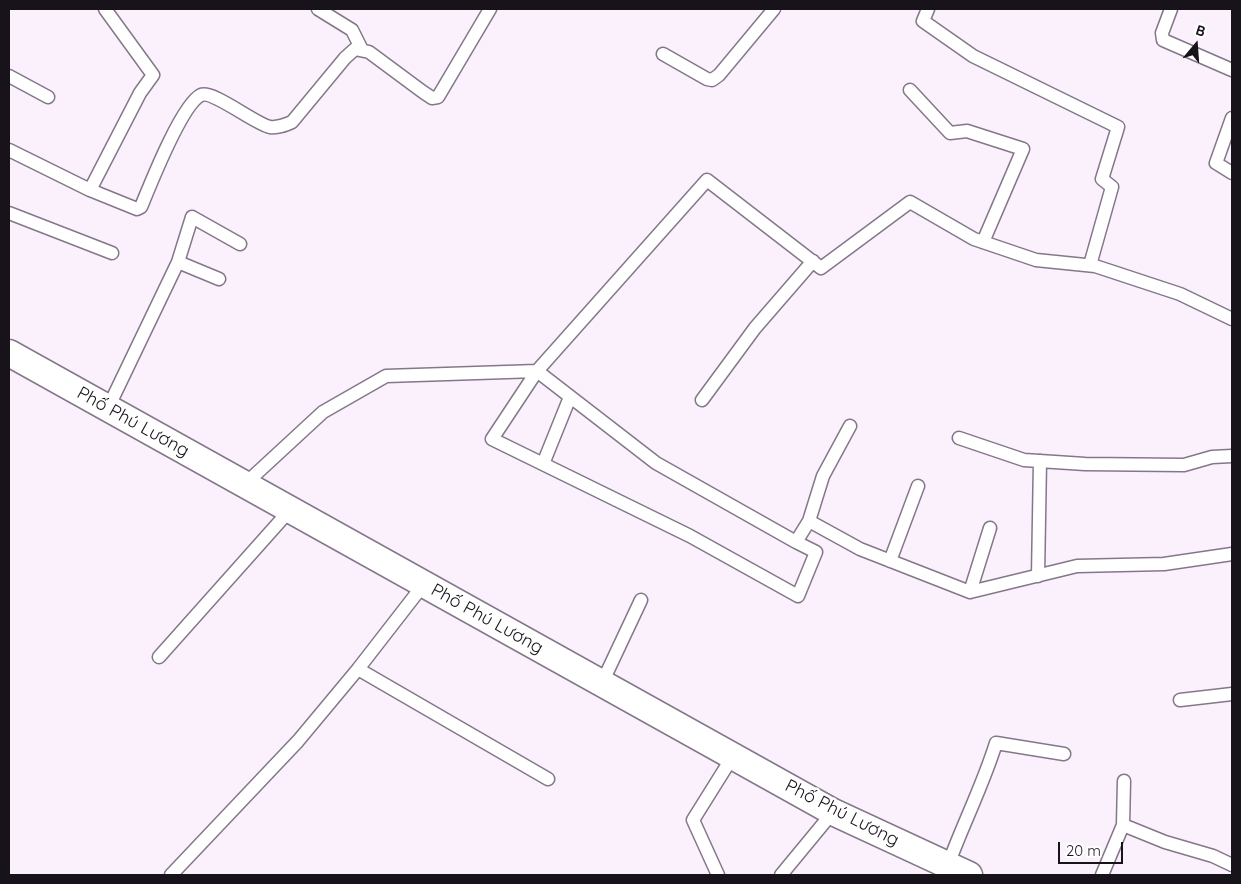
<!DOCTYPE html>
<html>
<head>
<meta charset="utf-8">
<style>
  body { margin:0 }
  #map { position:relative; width:1241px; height:884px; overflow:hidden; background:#faf1fd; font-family:Quicksand,sans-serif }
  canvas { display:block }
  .frame { position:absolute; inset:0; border:10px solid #18131a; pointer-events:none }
  .north { position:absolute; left:1171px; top:20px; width:50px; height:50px; -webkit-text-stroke:4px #fff; paint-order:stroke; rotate:18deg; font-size:14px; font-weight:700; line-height:20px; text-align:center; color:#18131a }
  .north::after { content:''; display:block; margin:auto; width:18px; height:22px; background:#18131a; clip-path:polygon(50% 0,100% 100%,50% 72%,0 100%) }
  .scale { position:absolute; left:1058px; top:842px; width:65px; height:22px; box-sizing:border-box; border:2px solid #18131a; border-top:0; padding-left:6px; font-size:15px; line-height:18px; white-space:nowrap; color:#18131a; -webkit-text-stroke:4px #fff; paint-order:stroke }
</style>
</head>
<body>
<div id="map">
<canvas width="1241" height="884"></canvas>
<div class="frame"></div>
<div class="north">B</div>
<div class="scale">20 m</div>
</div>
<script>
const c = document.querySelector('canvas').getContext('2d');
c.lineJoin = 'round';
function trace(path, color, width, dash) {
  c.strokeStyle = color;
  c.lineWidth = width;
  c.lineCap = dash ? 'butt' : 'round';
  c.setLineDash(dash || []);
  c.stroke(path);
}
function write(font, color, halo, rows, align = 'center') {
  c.font = font + ' Quicksand,sans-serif';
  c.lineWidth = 5;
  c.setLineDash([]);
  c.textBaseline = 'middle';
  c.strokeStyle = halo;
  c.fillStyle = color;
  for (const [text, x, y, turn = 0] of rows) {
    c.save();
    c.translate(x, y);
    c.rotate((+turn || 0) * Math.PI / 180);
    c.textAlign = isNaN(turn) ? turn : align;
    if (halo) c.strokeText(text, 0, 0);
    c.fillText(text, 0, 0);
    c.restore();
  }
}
const service = new Path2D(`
  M318,9l34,21 10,20
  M928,9l-5,12 50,35 145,71 -16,52 10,8 -22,78
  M1171,9l-9,24 1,7 69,30
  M663,54l44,25 5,1 7,-5 55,-66
  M9,76l39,21
  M910,90l40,43 17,-2 56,18 -40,93
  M1232,118l-16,45 16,10
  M9,150l81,40 47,19 4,-2c9,-22 41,-103 60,-112 12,-5 54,29 69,32 8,1 15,-2 22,-5l53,-64 10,-9 14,3 54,40 9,6 6,-1 52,-88
  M90,190l50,-97 13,-18 -48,-66
  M9,213l103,40
  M178,262l41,17
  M702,400l53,-72 58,-67
  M108,408l70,-146 14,-45 48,27
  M850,426l-27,50 -14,45 51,28 110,43 107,-26 87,-2 68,-10
  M959,438l65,22 61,4 99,1 28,-8 20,-1
  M543,464l27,-67
  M245,484l78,-72 63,-36 151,-5 119,92 140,79 13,-21
  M796,542l20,10 -18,44 -108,-60 -198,-97 45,-68 170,-191 114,88 89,-66 64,37 62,21 59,6 85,28 52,25
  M890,561l28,-75
  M1038,576l2,-115
  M970,592l20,-64
  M159,657l131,-147
  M358,669l190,110
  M602,683l39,-83
  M1180,700l52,-6
  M1124,781l-1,44 42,17 48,14 19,9
  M948,865c15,-41 35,-80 48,-122l68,11
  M171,875l127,-134 60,-72 66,-85
  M718,875l-25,-55 40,-64
  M781,875l52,-63
  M1102,875l21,-50`);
const minor = new Path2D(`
  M9,353l824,459 136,63`);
trace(service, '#85778a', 15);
trace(minor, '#85778a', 29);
trace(service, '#fff', 12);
trace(minor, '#fff', 26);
write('18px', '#18131a', '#fff', [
  ["Phố Phú Lương",133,422,29],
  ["Phố Phú Lương",487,619,29],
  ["Phố Phú Lương",842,813,27]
]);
</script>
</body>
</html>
